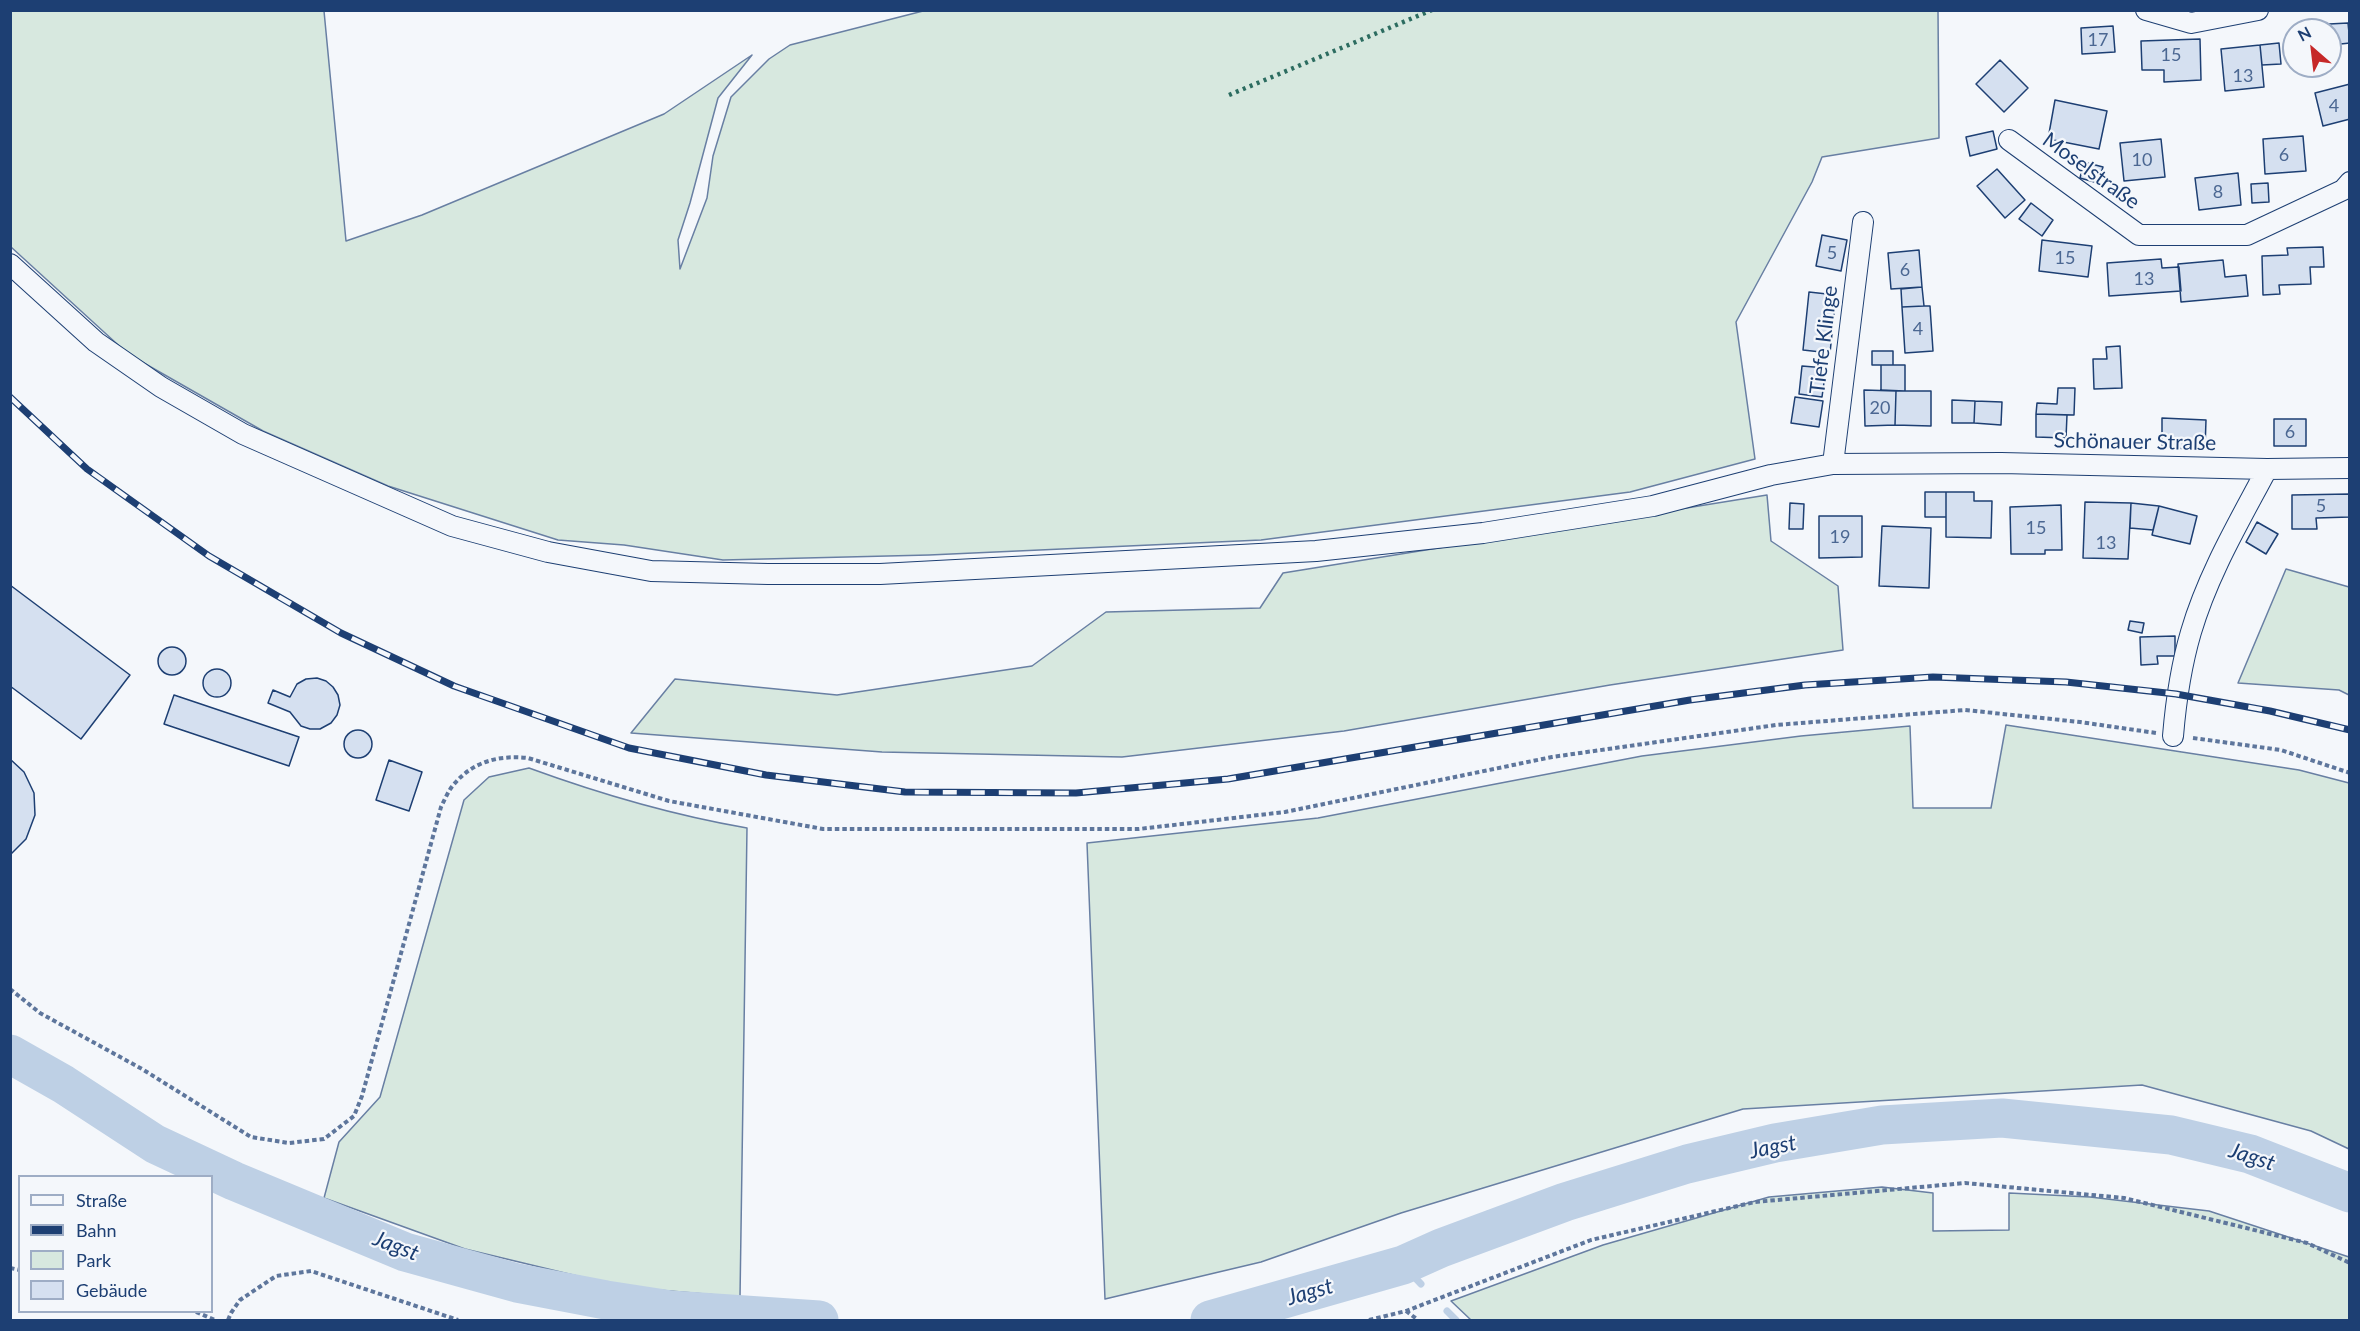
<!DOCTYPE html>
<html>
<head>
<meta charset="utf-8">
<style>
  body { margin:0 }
  #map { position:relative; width:2360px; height:1331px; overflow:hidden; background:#f4f7fb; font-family:Lato,sans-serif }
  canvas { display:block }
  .frame { position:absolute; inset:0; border:12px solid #1d3f73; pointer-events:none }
  .legend { position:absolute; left:18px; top:1175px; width:195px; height:138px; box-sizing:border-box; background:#f4f7fb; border:2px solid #9eadc5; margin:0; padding:8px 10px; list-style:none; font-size:18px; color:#1d3f73 }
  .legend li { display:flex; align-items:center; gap:12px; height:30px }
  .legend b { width:30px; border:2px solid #9eadc5 }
  .north { position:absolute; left:2282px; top:18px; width:60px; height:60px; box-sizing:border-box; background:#f4f7fb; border:2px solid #9eadc5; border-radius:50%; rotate:332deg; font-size:16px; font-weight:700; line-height:24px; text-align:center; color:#1d3f73 }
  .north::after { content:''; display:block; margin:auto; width:21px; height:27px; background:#c62828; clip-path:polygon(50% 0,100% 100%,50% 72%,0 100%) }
</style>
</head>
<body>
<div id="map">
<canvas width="2360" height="1331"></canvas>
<div class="frame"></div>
<ul class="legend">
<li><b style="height:8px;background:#f4f7fb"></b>Straße</li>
<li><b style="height:8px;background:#1d3f73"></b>Bahn</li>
<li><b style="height:16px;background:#d7e8df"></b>Park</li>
<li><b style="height:16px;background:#d5e0f0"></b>Gebäude</li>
</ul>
<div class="north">N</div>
</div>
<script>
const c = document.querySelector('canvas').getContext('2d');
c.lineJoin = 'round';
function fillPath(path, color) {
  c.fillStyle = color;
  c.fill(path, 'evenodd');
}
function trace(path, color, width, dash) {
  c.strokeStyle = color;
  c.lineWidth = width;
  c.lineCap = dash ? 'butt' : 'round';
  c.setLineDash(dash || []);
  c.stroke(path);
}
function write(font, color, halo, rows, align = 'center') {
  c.font = font + ' Lato,sans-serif';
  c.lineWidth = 4.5;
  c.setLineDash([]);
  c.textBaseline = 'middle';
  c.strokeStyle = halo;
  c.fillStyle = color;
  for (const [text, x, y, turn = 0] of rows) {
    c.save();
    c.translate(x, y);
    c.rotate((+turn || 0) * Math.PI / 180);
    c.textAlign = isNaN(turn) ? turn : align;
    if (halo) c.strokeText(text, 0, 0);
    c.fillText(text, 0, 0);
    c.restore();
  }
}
const green = new Path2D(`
  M10,11h314l22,230 76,-26 242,-101 88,-59 -34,43 -28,105 -12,37 2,29 27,-71 6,-42 18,-59 38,-38 21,-14 133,-34h1015l1,127 -117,19 -10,25 -76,140 19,137 -125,33 -369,48 -332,15 -206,5 -99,-15 -66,-5 -170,-54 -125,-55 -135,-77 -117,-107z
  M1767,495l4,46 67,45 5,64 -233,35 -266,46 -222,26 -240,-5 -251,-19 44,-54 162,16 195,-29 74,-54 154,-4 23,-35z
  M2286,569l63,18v108l-10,-5 -101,-7z
  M2006,725l293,45 50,13v366l-38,-18 -169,-46 -399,24 -342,104 -140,49 -156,37 -18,-456 231,-25 324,-62 159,-20 109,-10 3,82h78z
  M529,768c71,26 143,47 218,60l-7,469 -117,-10 -158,-38 -141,-51 15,-56 41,-45 84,-297 25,-23z
  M1882,1187l51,6v38l76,-1v-37l81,4 119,14 140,46v63h-878l-20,-19 152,-56 166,-48z`);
fillPath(green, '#d7e8df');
trace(green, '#687fa3', 1.5);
trace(new Path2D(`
  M1403,1265l18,19
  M1447,1311l9,9`), '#bed0e5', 7);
trace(new Path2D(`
  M10,1054l53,30 92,60 79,37 171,71 112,31 89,17 65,10 148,10
  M1210,1320l193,-55 38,-17 124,-46 122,-38 88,-21 107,-18 120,-7 169,17 79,19 100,39`), '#bed0e5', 39);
const building = new Path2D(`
  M2348,23l2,20 -19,2 -2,-21z
  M2329,24l1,6h-36v32l-3,-33z
  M2113,26l2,26 -33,2 -1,-26z
  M2330,31l4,35 -39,5 -1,-5h36z
  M2200,39l1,41 -37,2v-12h-22l-1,-29z
  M2279,43l2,21 -19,1 -2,-20z
  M2260,45l4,42 -39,4 -4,-42z
  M2000,60l28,28 -24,24 -28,-28z
  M2350,84v35l-27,7 -8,-33z
  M2055,100l52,11 -8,38 -51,-10z
  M1993,131l4,18 -27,7 -4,-19z
  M2303,136l3,35 -41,3 -2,-35z
  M2161,139l4,38 -41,4 -4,-38z
  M2084,162l19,5 -5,16 -18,-5z
  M1997,169l28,31 -20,18 -28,-32z
  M2238,173l3,32 -42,5 -4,-32z
  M2268,183l1,19 -17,1 -1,-19z
  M2031,203l22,17 -11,16 -23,-17z
  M1822,235l25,5 -6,31 -25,-5z
  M2042,240l50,6 -4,31 -49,-6z
  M2323,247l1,20h-14l1,17 -32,1 1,9 -17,1 -1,-39 26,-1 -1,-7z
  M1919,250l3,37 -31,2 -3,-36z
  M2161,259l1,9 17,-1 2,24 -72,5 -2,-33z
  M2223,260l2,17 21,-2 2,21 -67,6 -3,-38z
  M1922,287l2,19 -22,1 -1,-18z
  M1809,292l27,3 -6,58 -27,-3z
  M1924,306h6l3,45 -28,2 -3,-46z
  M2120,346l2,42 -28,1 -1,-30h14l-1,-12z
  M1872,351h21v14h-21z
  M1881,365h24v26l-24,-1z
  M1802,366l24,2 -4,29 -23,-3z
  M2058,388h17l-1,27 -38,-1 1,-11 20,1z
  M1864,390l32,1 -1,34 -30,1z
  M1896,391h35v35l-36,-1z
  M1795,397l28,4 -4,26 -28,-4z
  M1952,400l23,1 -1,22h-22z
  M1975,401l27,1 -1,23 -27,-2z
  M2036,414l31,1 -1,23 -30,-1z
  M2162,418l44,2 -1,29 -43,-1z
  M2274,419h32v27h-32z
  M1925,492h21v25h-21z
  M1946,492h28v9h18l-1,37 -45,-1z
  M2350,494v23l-34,1 1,11h-25v-34z
  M2085,502l46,1 -3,56 -45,-1z
  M1790,503l14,1 -1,25h-14z
  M2131,503l28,3 -6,24 -23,-2z
  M2061,505l1,45h-17v4h-34l-1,-47z
  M2159,506l38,10 -7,28 -38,-9z
  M1819,516h43v41l-43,1z
  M2257,522l21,12 -12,20 -20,-12z
  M1882,526l49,2 -2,60 -50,-2z
  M10,585l120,90 -49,64 -71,-53z
  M2130,621l14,2 -2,10 -14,-3z
  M2175,636v20h-18l1,8 -17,1 -1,-28z
  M158 661a14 14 0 1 1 28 0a14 14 0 1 1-28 0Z
  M203 683a14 14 0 1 1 28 0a14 14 0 1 1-28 0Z
  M317,678l9,3 7,6 5,8 2,10 -3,10 -6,8 -11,6h-10l-9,-3 -11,-14 -22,-9 5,-13 17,7 7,-13 9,-5z
  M174,695l125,42 -10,29 -125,-42z
  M344 744a14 14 0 1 1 28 0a14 14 0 1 1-28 0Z
  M10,759l14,13 10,21 1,22 -9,24 -16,16z
  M389,760l33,12 -13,39 -33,-11z`);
fillPath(building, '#d5e0f0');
trace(building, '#1d3f73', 1.5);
const street = new Path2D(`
  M2146,10l45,13 67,-13
  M2009,140l130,95h108l96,-45 7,-8
  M10,264l86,78 65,45 82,47 209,92 96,26 103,19 117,3h112l436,-23 167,-18 170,-27 118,-31 62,-11 168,-1 266,6 83,-1
  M1833,464l30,-242
  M2173,736c3,-36 8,-70 18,-104 17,-58 48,-110 76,-163`);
trace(street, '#1d3f73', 22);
trace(new Path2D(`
  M2193,738l88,12 69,23
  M10,989l30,24 102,56 109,68 38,6 35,-4 30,-23 8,-20 79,-289c4,-8 8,-18 14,-24 19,-22 45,-28 73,-25l141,43 154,28h316l146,-17 267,-55 224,-32 189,-15 115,12 76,11
  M10,1268l10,2
  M1406,1311l12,9
  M196,1312l19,8
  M228,1320l3,-7 9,-13 36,-24 35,-5 147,49
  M1369,1320l37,-9 185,-71 164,-38 210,-19 159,15 183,45 43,20`), '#5e769c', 4, [4.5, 3]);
trace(street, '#f4f7fb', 20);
const rail = new Path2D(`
  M10,397l77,72 122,87 132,77 113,53 175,62 137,27 139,17 171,1 152,-14 462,-79 115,-15 128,-8 133,5 110,12 94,17 80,19`);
trace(rail, '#1d3f73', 7);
trace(rail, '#f4f7fb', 4.5, [14]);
trace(new Path2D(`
  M1229,95l203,-85`), '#2c6c60', 4.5, [3, 4.5]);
write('18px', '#4b6792', null, [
  ["17",2098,40],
  ["15",2171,55],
  ["13",2243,76],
  ["4",2334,106],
  ["6",2284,155],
  ["10",2142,160],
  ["8",2218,192],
  ["5",1832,253],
  ["15",2065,258],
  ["6",1905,270],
  ["13",2144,279],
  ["4",1918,329],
  ["20",1880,408],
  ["6",2290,432],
  ["5",2321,506],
  ["15",2036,528],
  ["19",1840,537],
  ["13",2106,543]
]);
write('21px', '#1d3f73', '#f4f7fb', [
  ["Moselstraße",2091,171,36],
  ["Tiefe Klinge",1824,340,-83],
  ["Schönauer Straße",2135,442,1]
]);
write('italic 22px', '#1d3f73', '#f4f7fb', [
  ["Jagst",1773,1147,-11],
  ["Jagst",2252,1157,18],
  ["Jagst",396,1246,21],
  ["Jagst",1310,1292,-16]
]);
</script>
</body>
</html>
